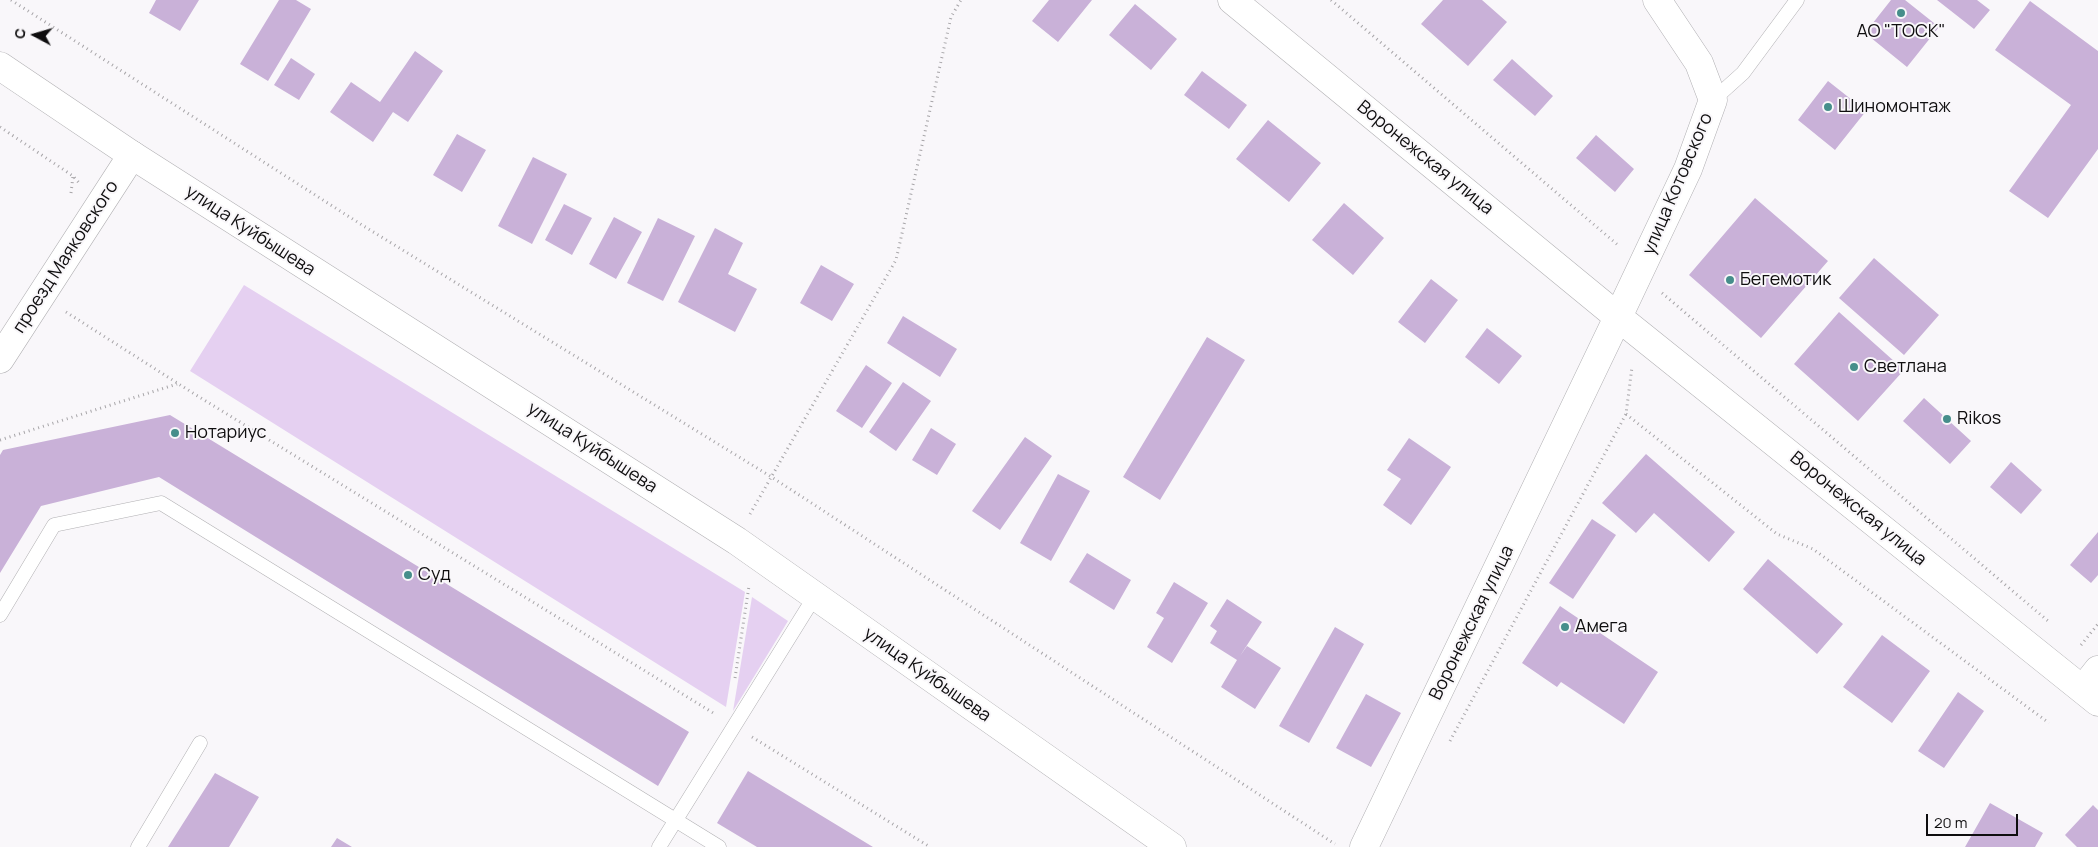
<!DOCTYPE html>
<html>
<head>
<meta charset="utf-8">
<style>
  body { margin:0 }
  #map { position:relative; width:2098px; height:847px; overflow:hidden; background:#f9f7fa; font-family:Manrope,sans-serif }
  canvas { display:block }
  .north { position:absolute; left:10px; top:10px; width:50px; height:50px; -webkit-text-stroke:4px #f9f7fa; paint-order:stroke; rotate:276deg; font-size:14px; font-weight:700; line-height:20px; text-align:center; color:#0f0e0f }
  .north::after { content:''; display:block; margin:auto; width:18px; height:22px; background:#0f0e0f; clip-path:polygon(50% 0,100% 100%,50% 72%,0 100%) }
  .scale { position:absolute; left:1926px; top:814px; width:92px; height:22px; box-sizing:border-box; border:2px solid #0f0e0f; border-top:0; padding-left:6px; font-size:15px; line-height:18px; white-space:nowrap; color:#0f0e0f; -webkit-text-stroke:4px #f9f7fa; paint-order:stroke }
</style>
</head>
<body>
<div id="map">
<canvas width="2098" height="847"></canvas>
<div class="north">С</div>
<div class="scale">20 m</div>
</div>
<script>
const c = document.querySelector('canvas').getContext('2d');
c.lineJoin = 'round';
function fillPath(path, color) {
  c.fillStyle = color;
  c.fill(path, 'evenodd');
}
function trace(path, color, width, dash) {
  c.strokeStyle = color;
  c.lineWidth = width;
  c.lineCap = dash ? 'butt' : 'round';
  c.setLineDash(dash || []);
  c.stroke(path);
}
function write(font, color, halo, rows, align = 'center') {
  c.font = font + ' Manrope,sans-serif';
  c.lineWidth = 4;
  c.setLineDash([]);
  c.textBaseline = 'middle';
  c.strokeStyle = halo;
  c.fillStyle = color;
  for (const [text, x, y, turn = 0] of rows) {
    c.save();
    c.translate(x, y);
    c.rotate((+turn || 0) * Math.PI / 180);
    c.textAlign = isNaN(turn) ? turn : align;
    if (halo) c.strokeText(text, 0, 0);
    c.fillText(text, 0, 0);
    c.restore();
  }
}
fillPath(new Path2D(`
  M244,285l501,307 -19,115 -536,-336z
  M752,597l36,24 -55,90z`), '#e5d0f1');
fillPath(new Path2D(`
  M156,0h43l-19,31 -31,-18z
  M279,0h17l15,9 -43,72 -28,-17z
  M1049,0h43l-34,42 -26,-21z
  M1443,0h39l25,22 -39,44 -47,-42z
  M1891,0h14l34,27 -32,40 -42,-34z
  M1937,0h40l13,10 -16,19z
  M2030,1l68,50v98l-50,69 -39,-27 62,-86 -76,-55z
  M1135,4l42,35 -26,31 -42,-35z
  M415,51l28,20 -35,51 -15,-10 -20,30 -43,-30 21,-30 29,20z
  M291,58l24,16 -16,26 -25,-15z
  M1512,59l41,37 -18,20 -42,-36z
  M1202,71l45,34 -18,24 -45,-34z
  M1828,81l38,30 -31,39 -37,-30z
  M1268,120l53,43 -32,39 -53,-43z
  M457,134l29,16 -24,42 -29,-17z
  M1596,135l38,34 -19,23 -39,-34z
  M533,157l34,17 -35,70 -34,-18z
  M1755,198l73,63 -67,77 -72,-63z
  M1344,203l40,35 -31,37 -41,-35z
  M564,204l28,14 -20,37 -27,-15z
  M614,217l28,15 -26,47 -27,-15z
  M658,218l37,18 -32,65 -36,-18z
  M715,228l28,15 -15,31 29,15 -22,43 -57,-30z
  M1874,258l65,57 -35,40 -65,-57z
  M821,265l33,19 -22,37 -32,-18z
  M1431,279l27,21 -33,43 -27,-21z
  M1839,312l65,58 -46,51 -64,-57z
  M903,316l54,33 -17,28 -53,-34z
  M1487,328l35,28 -23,28 -34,-27z
  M1207,337l38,23 -85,140 -37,-23z
  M866,365l26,18 -30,45 -26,-17z
  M903,382l28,19 -35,50 -27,-19z
  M1924,398l47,43 -21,23 -47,-43z
  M170,415l519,317 -31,54 -499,-309 -118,29 -41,67v-118l3,-5z
  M931,428l25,16 -19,31 -25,-15z
  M1025,437l27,19 -52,74 -28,-19z
  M1409,438l42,29 -40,58 -28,-20 18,-26 -14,-9z
  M1646,454l89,78 -26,30 -55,-49 -18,20 -34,-30z
  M2011,462l31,28 -21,24 -31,-27z
  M1058,474l32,17 -39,70 -31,-18z
  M1592,519l24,16 -43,64 -24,-16z
  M2098,532v43l-7,8 -21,-18z
  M1087,553l44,27 -17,30 -45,-28z
  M1768,559l75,65 -26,30 -74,-65z
  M1174,582l34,21 -36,60 -25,-16 17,-29 -8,-5z
  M1227,599l35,23 -22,34 7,-10 34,22 -26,41 -34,-22 16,-27 -27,-17 7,-12 -7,-5z
  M1560,606l98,66 -34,52 -63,-42 -4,5 -35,-24z
  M1335,627l29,17 -55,99 -30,-17z
  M1882,635l48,36 -38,52 -49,-36z
  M1958,692l26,19 -40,57 -26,-17z
  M1366,694l35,19 -30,54 -35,-19z
  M748,771l125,76h-116l-40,-24z
  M215,773l44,24 -30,50h-61z
  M1990,803l53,30 -8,14h-70z
  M2093,805l5,5v37h-21l-12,-12z
  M337,838l15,9h-21z`), '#c9b1d8');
const service = new Path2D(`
  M1713,100l30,-27 54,-73
  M0,615l54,-90 107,-22 558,344
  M138,847l62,-104
  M659,847l156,-251`);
const minor = new Path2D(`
  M1232,0l386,317 480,385
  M1618,317l70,-148 25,-69 -14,-37 -42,-63
  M0,359l132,-204`);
const tertiary = new Path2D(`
  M0,66l132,89 605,386 435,306
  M2083,689l15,-19
  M1364,847l254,-530`);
trace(service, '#b1b0b3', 15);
trace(minor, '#b1b0b3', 29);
trace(tertiary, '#b1b0b3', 29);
trace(new Path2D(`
  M11,0l351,225 408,251 565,368
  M1331,0l288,246
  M0,127l73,49 7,8
  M71,193l2,-17
  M1662,293l386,328
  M66,312l130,83 519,319
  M1626,414l151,120 36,15 236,174
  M0,440l177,-56
  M750,514l146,-254 55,-243 10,-17
  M2081,645l17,-21
  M735,678l14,-92
  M752,737l178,110
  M1450,741l176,-327 6,-47`), '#a7a5a8', 3, [1, 4]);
trace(service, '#fff', 14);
trace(minor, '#fff', 28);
trace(tertiary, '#fff', 28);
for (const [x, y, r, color] of [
  [1901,13,5,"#468e8b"],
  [1828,107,5,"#468e8b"],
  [1730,280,5,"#468e8b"],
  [1854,367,5,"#468e8b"],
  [1947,419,5,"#468e8b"],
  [175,433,5,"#468e8b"],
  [408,575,5,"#468e8b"],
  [1565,627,5,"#468e8b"]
]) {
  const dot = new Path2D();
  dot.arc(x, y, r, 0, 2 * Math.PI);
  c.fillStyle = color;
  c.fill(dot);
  trace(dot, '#f9f7fa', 2);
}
write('18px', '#0f0e0f', '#f9f7fa', [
  ["АО \"ТОСК\"",1901,32,"center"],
  ["Шиномонтаж",1838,107],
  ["Бегемотик",1740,280],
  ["Светлана",1864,367],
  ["Rikos",1957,419],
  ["Нотариус",185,433],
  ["Суд",418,575],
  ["Амега",1575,627]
], 'left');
write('18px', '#0f0e0f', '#f9f7fa', [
  ["Воронежская улица",1425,158,39],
  ["улица Котовского",1678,184,-67],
  ["улица Куйбышева",250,231,33],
  ["проезд Маяковского",66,257,-57],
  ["улица Куйбышева",592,448,33],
  ["Воронежская улица",1858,509,39],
  ["Воронежская улица",1472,623,-64],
  ["улица Куйбышева",927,675,35]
]);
</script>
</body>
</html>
